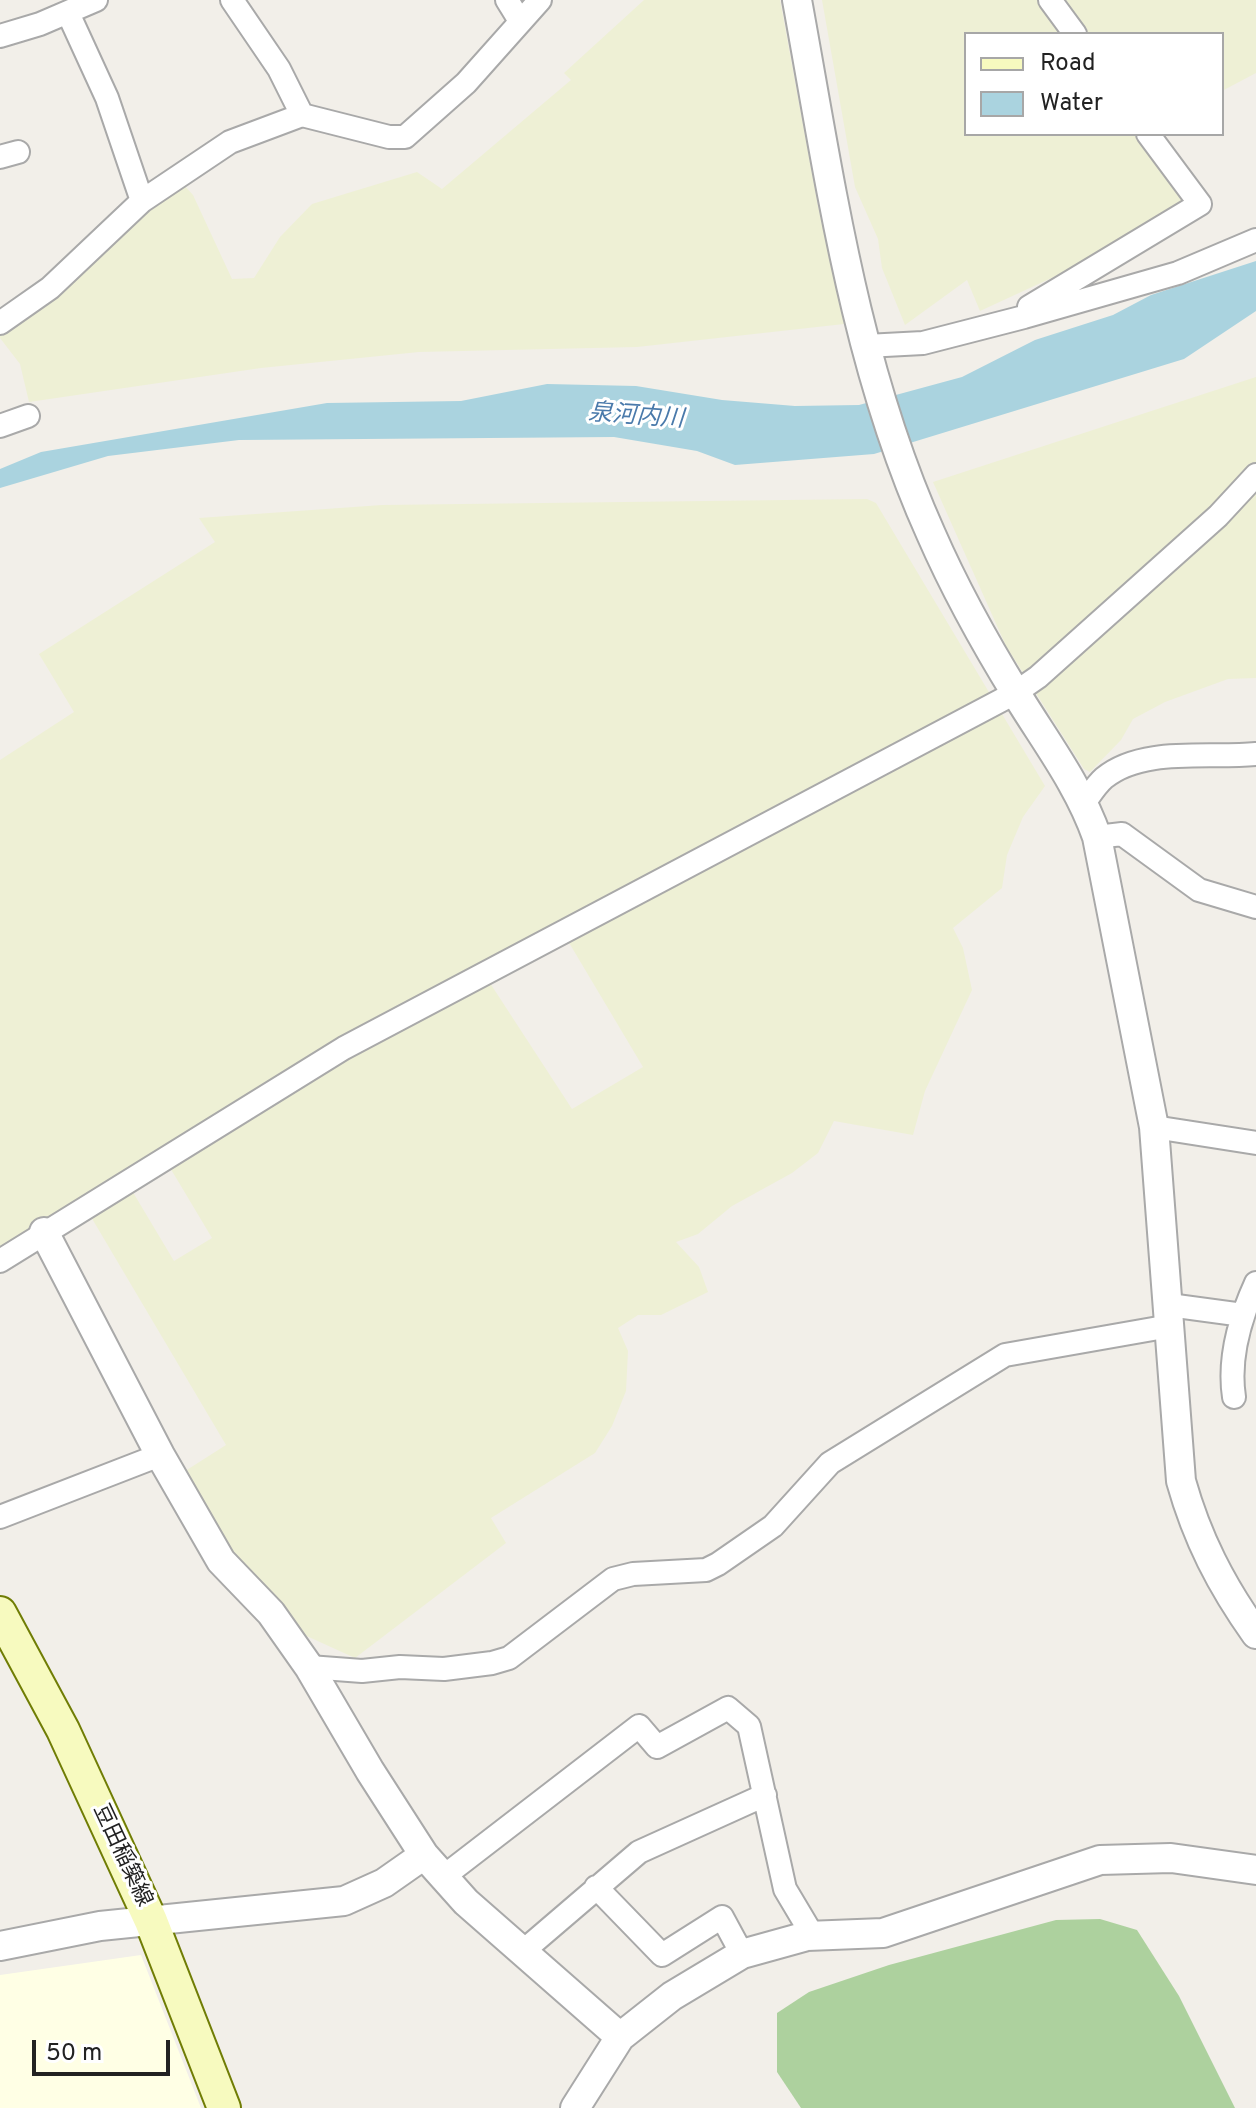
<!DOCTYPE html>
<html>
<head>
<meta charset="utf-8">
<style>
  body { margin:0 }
  #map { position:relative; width:1256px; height:2108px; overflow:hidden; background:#f2efe9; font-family:Overpass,sans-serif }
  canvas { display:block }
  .legend { position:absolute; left:964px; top:32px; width:260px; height:104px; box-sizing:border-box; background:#fff; border:2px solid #a7a7a7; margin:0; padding:10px 14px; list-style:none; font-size:24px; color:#222 }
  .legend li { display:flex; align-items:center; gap:16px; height:40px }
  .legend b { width:40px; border:2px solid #a7a7a7 }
  .scale { position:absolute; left:32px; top:2040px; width:138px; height:36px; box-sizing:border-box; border:4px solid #222; border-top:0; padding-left:10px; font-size:24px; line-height:28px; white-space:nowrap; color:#222; -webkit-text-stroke:6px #fff; paint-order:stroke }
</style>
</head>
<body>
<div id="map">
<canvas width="1256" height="2108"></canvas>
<ul class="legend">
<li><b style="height:10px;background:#f7fabf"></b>Road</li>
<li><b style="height:22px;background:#aad3df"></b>Water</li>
</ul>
<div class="scale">50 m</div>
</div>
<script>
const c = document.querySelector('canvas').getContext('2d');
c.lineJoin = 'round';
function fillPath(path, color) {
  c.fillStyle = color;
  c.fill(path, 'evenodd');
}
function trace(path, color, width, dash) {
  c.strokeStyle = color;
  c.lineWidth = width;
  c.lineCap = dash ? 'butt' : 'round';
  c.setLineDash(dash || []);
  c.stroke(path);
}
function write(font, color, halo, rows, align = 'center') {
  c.font = font + ' Overpass,"Noto Sans JP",sans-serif';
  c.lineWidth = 6;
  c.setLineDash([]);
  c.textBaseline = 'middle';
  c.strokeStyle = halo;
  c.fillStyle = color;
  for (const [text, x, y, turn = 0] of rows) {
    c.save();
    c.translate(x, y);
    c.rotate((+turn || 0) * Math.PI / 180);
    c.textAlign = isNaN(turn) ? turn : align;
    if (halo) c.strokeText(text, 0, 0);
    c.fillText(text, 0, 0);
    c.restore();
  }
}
fillPath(new Path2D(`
  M141,1955l60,153h-201v-133z`), '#ffffe5');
fillPath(new Path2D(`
  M644,0h136l38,206 26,118 -207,23 -218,5 -158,16 -232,34 -9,-38 -20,-26v-8l182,-147 11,12 39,84 22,-1 26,-41 32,-33 105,-32 25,17 129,-109 -7,-7z
  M822,0h434v73l-34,18v-57h-256v100h177l43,69 -102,60 -104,48 -13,-31 -62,45 -23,-57 -4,-29 -23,-52z
  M1256,377v301l-28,1 -63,23 -32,17 -12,21 -31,32 -6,-3 -78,-123 -73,-164z
  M867,499l9,4 169,283 -22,31 -16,38 -5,33 -49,40 10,20 9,42 -47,101 -12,44 -79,-14 -16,32 -26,20 -60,33 -34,28 -22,8 23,25 9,25 -47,23h-23l-20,13 10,23 -2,40 -14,35 -17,27 -104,65 15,25 -151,115 -55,-25 -67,-71 -51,-89 44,-28 -145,-245 -81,52v-492l74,-48 -35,-58 176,-112 -16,-24 183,-13zM568,941l75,126 -71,42 -84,-129zM169,1166l43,72 -38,23 -43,-72z`), '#eef0d5');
fillPath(new Path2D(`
  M1100,1919l37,11 42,66 56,112h-434l-24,-36v-59l32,-21 80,-27 167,-45z`), '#add19e');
fillPath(new Path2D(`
  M1256,261v50l-72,48 -310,95 -139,11 -38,-14 -83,-14 -375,3 -131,16 -108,32v-19l41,-17 286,-49 134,-2 86,-17 89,2 86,14 73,6 64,-1 103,-28 73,-37 78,-25 38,-20z`), '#aad3df');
const minor = new Path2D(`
  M232,0l47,69 23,46
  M507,0l13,21
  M1050,0l25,34
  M68,13l39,85 35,103 88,-59 72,-27 87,22h16l61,-54 74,-83
  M0,36l40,-12 56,-24
  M0,157l18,-5
  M1029,307l171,-103 -52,-70
  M0,323l50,-35 92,-87
  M866,346l57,-3 101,-26 154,-44 78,-33
  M0,426l28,-10
  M1084,803c6,-8 12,-18 20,-25 39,-32 106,-19 152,-24
  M1097,837l25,-3 77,56 57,17
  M1154,1127l102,16
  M0,1261l344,-213 671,-355 23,-16 180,-161 38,-41
  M1169,1305l74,10
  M1234,1397c-6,-39 6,-79 22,-114
  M0,1517l160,-62
  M309,1667l53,4 38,-4 44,2 48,-6 17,-5 104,-79 20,-5 73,-4 12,-6 55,-38 57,-63 175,-108 165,-29
  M443,1877l196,-151 18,21 71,-39 21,18 36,163 28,47
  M596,1887l66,68 60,-38 20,37
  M521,1953l118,-101 126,-57`);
const tertiary = new Path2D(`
  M797,0c33,180 58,366 134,534 24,55 54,109 86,161 28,46 62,90 80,142l57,290 27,354c16,57 40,104 75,153
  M44,1232l116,223 61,106 50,52 38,54 61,104 54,84 42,47 154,135
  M0,1946l100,-20 244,-25 40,-18 40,-28
  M575,2108l45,-71 52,-41 70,-42 65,-18 76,-3 217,-73 71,-2 85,12`);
const secondary = new Path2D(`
  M0,1613l63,117 88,191 73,187`);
trace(minor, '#a9a9a9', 26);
trace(tertiary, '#a9a9a9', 32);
trace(secondary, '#707d05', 36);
trace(minor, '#fff', 22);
trace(tertiary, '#fff', 28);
trace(secondary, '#f7fabf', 32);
write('22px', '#222', '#fff', [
  ["豆田稲築線",121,1856,65]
]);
write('italic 24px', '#4a7aab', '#fff', [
  ["泉河内川",636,418,4]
]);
</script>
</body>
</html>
